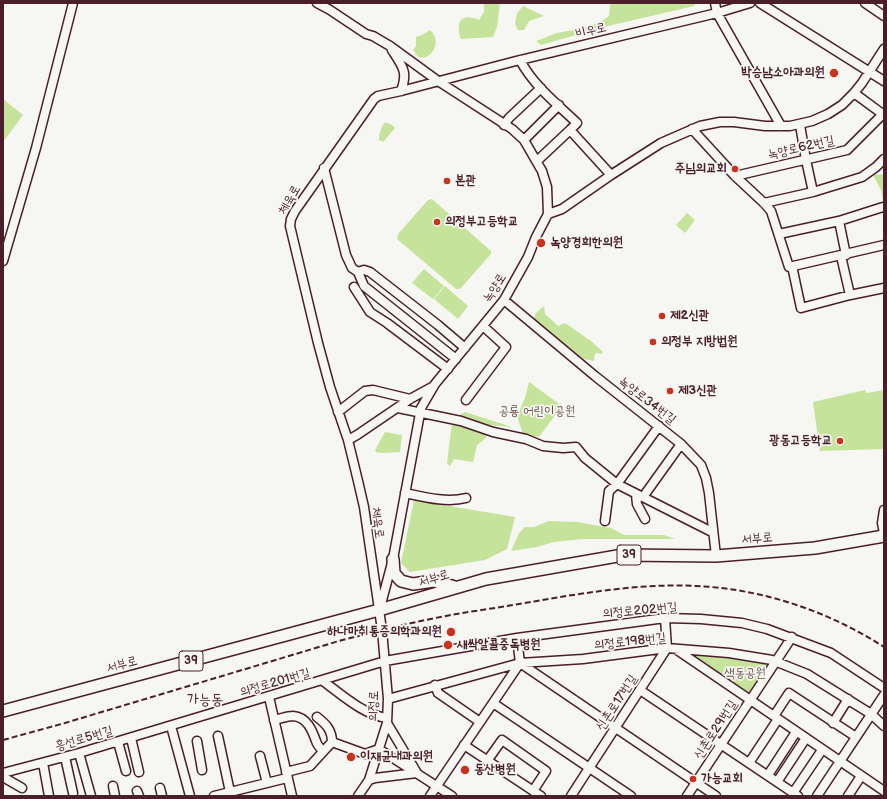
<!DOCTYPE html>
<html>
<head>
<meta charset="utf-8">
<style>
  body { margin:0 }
  #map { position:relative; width:887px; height:799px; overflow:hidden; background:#f6f6f2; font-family:"Balsamiq Sans",sans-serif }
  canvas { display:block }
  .frame { position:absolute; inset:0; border:4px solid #4a1f2b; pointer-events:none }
</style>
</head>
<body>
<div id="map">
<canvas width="887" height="799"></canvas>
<div class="frame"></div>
</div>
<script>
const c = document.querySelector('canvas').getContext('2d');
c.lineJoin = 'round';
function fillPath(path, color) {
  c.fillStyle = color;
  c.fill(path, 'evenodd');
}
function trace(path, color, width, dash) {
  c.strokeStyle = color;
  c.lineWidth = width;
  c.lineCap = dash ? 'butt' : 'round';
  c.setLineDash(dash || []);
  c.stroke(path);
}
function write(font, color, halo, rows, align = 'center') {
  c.font = font + ' "Balsamiq Sans","Poor Story",sans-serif';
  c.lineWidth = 3.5;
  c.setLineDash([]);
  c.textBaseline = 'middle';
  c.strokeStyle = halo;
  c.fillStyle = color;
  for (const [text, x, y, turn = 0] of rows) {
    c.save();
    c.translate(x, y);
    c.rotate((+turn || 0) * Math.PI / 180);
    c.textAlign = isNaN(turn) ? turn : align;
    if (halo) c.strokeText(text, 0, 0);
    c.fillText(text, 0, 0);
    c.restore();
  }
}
fillPath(new Path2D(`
  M486,3h14l-3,24 -4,10 -32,2c-6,-16 0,-27 18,-19l5,-8v-7z
  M613,3h83l-2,3 -90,21 -63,18 -5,-4c7,-2 14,-6 21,-8 20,-4 35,-4 52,-17l1,-11z
  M523,6l21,10 -15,5 -5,9h-6l-3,-6 2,-11z
  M430,30c8,7 8,19 -2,26 -2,2 -6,1 -10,1l-5,-7 3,-4v-9l6,-2z
  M3,99l20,16 -20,27z
  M385,122l7,3 3,3 -12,14 -4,-2c0,-7 2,-12 6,-18z
  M884,174v31l-3,-15 -8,-15z
  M432,199l59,52v3l-31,35h-4l-59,-50 1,-5 30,-34z
  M687,213l8,7 -10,13 -9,-8z
  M424,269l20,17 -11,13 -21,-16z
  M445,286l23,20 -10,13 -24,-20z
  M544,306l1,8 13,12 7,-3 26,18 12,11 -2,2 -4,-1 -2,1 -1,7 -10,-2 -46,-35 -4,-6 2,-5z
  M529,382l33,24 -23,31 -16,-3 -6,-18 8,-18z
  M865,390l1,3 18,-3v59l-64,2 -7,-49z
  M465,412l47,15 -24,-2 -2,13 -9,7 -4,17 -19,-3 -4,7 -3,-3 5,-40h7v-8z
  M385,432l17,3 -2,17 -18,1 -6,-1 -1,-2z
  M414,500l101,17 -8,32 -22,11 -75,12 -9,-9z
  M549,521l28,1 34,6 13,7h40l11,4h-92l-29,3 -17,5 -26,4 8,-18 6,-6h9z
  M684,653l31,1 59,9 -24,35z`), '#c6e39b');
const minor = new Path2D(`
  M317,3l13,7 36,24 7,2 17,10 48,35 74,48 12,11 18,31 5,16 1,27
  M715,3l2,10 64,113
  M760,3l124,78
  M865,3l19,13
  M392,50c11,17 16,22 9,41
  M520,60c13,25 37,44 57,63l-7,7 41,45
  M854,93l30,22
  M504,125l5,-7 32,-30
  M800,125l6,35 7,32
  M692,129l43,47 29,27 7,8 18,56 95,-22
  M524,140l35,-35
  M537,161l33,-31
  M324,168l22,87 6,13 6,4
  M735,176l112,-26 36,-36
  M764,203l49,-11 49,-15 14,-10 8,-8
  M839,221l7,34
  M779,234l60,-13 44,-14
  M841,256l9,39
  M3,261l33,-113 37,-145
  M792,266l9,42 49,-13 34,-7
  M354,287l16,25 17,11 61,46
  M504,300l91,76 86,68 20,21 5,13 3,15 7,63
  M456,359l-92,-73 -6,-14 6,-2 6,2 68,53 27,23
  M466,400l40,-53 -23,-21
  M398,408l63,13 32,11 33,7 17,7 20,2 13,-1 9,11 32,26 95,48
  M338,412l27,-21 8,-1 37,9
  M348,440l9,-5 53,-36 22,-12
  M405,493c19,4 42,10 61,5
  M636,495l1,9 8,15
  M643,497l38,-53
  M884,510l-2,13 2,10
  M605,521l4,-30 8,-7 42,-58
  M380,608l13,-49 28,-151 14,-24 69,-84 24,-43 8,-20 12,-23 14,-5 49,-34 50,-32 39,-17 20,-4h14l31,4h25l22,-5 16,-7 14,-9 12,-12 8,-10 22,-34
  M517,638l3,25 196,133
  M677,650l207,141
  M323,681c19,14 41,34 64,37
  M435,685l3,8 42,29
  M640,690l158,106
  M269,697l23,99
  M388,699l132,-36 63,-4 84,-11 62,5 43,7 35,14 64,40 13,12
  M493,703l138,93
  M774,716l15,-23 67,44
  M317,717c9,7 15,13 15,25
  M274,720c6,-1 13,-4 19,-4 14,1 19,14 23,25 1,4 4,7 7,10
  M833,723l15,-24
  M171,726l19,70
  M218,736l12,56
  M131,738l8,34
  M197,741l5,29
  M118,742l8,29
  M464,745l77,51
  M379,749l73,47
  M79,753l12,43
  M260,756l7,27
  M65,757l8,36
  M487,761l15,-21 44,31 -13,20
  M43,763l6,33
  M749,763l29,-44
  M286,772l24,-6 22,-24 33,12 14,-5
  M3,773l76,-20 306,-92 132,-23 148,-20 36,1 41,4 25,6 64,24 53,35
  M768,775l28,-43
  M3,777l19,11
  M369,780l6,-2 42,-5 -30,-50
  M777,782l29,-44
  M113,786l2,10
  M160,788l2,8
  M137,791l2,5
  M793,793l29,-43
  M214,796l73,-18
  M358,796l11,-16 18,-57 1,-24 -6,-69 -18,-123 -6,-26 -10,-41 -18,-53 -12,-44 -28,-117 1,-7 4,-8 79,-112 4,-3 23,-5 115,-30 201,-48 33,-10
  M430,796l90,-133
  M571,796l96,-148 -2,-30
  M687,796l105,-159
  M817,796l67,-101
  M848,796l13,-20`);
const major = new Path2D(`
  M393,559l1,14 7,8 12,3 21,-3 21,6
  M3,711l376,-101 107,-31 137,-24 93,1 99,-8 69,-12`);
trace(minor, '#4a1f2b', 11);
trace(major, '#4a1f2b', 14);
trace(minor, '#f6f6f2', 8);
trace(major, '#f6f6f2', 11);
trace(new Path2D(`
  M3,740l62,-17 274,-82c37,-10 74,-19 112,-26 22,-4 45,-7 68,-11 59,-10 118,-21 177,-18 67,3 132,25 188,61`), '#4a1f2b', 2, [6, 3]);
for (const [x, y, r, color] of [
  [834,73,5,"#c8321e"],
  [735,169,4,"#c8321e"],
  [447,181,4,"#c8321e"],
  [437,222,4,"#c8321e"],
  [541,243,5,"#c8321e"],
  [662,316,4,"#c8321e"],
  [653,342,4,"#c8321e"],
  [670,391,4,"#c8321e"],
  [840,441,4,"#c8321e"],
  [451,632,5,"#c8321e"],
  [448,645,5,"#c8321e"],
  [351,757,5,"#c8321e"],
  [465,770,5,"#c8321e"],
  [693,779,4,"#c8321e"]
]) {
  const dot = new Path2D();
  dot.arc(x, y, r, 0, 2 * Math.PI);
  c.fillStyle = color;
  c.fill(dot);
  trace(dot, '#f6f6f2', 1.5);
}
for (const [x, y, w] of [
  [629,555,24],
  [191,661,24]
]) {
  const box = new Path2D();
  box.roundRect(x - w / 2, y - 10, w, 20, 3);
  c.fillStyle = '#f6f6f2';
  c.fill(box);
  trace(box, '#4a1f2b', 1);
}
write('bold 12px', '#4a1f2b', null, [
  ["39",629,555],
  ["39",191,661]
]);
write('13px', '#4a1f2b', '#f6f6f2', [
  ["비우로",591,31,-13],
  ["녹양로62번길",801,148,-13],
  ["체육로",290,200,-61],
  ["녹양로",495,288,-57],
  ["녹양로34번길",647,401,38],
  ["체육로",377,523,82],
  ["서부로",757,539,-5],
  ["서부로",434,579,-17],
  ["의정로202번길",640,611,-5],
  ["의정로198번길",630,642,-6],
  ["서부로",122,665,-15],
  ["의정로201번길",275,683,-16],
  ["신촌로17번길",617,703,-57],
  ["의정로",374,706,-88],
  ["신촌로29번길",716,730,-57],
  ["흥선로5번길",84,739,-16]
]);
write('bold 13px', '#4a1f2b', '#f6f6f2', [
  ["박승남소아과의원",825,73,"right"],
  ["주님의교회",727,169,"right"],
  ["본관",455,181],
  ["의정부고등학교",445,222],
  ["녹양경희한의원",550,243],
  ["제2신관",670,316],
  ["의정부 지방법원",661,342],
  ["제3신관",678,391],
  ["광동고등학교",832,441,"right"],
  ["하나마취통증의학과의원",442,632,"right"],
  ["새싹알콜중독병원",457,645],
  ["이재균내과의원",360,757],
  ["동산병원",474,770],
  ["가능교회",701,779]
], 'left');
write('13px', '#695047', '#f6f6f2', [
  ["공룡 어린이공원",537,412],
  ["색동공원",745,674]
]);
write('15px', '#4a1f2b', '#f6f6f2', [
  ["가능동",205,700]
]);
</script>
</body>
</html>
